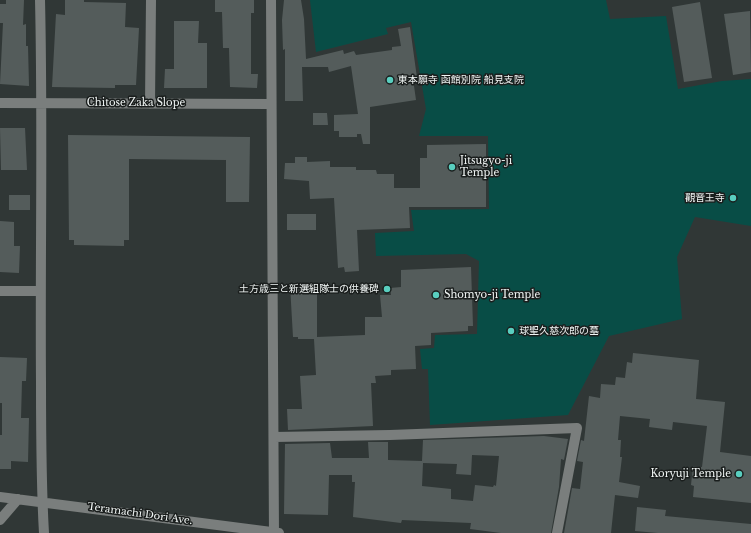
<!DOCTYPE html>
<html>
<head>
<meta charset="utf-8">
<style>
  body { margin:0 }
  canvas { display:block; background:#303736 }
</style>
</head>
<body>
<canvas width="751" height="533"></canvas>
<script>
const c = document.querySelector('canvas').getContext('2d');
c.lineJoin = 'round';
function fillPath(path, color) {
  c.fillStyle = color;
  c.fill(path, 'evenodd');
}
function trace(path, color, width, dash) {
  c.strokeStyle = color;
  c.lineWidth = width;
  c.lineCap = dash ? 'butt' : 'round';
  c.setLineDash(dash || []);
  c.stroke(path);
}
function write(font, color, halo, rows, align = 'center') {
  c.font = font + ' "Libre Baskerville","Noto Sans JP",serif';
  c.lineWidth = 3;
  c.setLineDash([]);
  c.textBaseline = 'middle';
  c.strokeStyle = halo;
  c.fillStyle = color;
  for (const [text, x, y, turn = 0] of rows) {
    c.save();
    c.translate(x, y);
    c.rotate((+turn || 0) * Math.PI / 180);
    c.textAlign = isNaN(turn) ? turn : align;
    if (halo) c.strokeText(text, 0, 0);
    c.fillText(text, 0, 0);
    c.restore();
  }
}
fillPath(new Path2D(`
  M310,0h296l4,19 56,-3 12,73 44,-8 29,-2v147l-56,-9 -18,40 5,62 -73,17 -41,79 -138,10 -2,-56h-6l-2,-20 14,-1 1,-13 42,-1 2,-73 -13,-7 -90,2 -1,-23 39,-2 -3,-21 78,-1 -1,-73h-69l7,-27 -15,-87 -25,6 2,6 -72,18z`), '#084d46');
fillPath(new Path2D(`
  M6,0h18l-1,25 3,-1v22h2l1,40 -29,-2 3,-61h-3v-19h6z
  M65,0h19v2l42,1 -1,24 14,1 -3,57h-21v3l-63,-1 4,-73 9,1z
  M215,0h39v13h-3v61h7l-1,14 -27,-1 -1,-39h-6l-1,-36h-7z
  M284,0h17l3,19 2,40 37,-9 1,4 10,-3 2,4 36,-5v-3l9,-1 -3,-17 12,-2 7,51 -4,1 3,21 -46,7v37h-7l-2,-10h-4v3h-18v-6h-5v-16l24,-1 -7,-48 -22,6 -1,-5h-26l1,34h-18v-52l-2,1 -1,-30z
  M700,2l12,76 -28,4 -12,-75z
  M750,11l1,61 -18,3 -9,-61z
  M174,21h25l-1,22h9v45h-43l1,-19h9z
  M313,113h14l1,12h-15z
  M0,128h25l2,42h-26z
  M68,135l182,2 -1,65h-23v-42l-97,-1v81h-5v6l-50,-1v-5h-5z
  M486,144v63h-77l1,21 -53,2 2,41 -14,1 -1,-5 -6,1 -4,-70 -24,1 -1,-18 -25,-2 1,-16h10v-6h12v5l23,-1v6h26v3h20l1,4h17v14h26v-30h7v-13z
  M9,195h21v15h-21z
  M287,214h29v16h-29z
  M0,221l14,1v24h6l-1,27 -19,-1z
  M471,267l2,59h-5v5l-37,2v12l-16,1 1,23 -25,1v5l-16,1 1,7h-5l2,43 -85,4 -1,-21h15l-2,-33 16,-1 -2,-36h-16v-2h-5l-3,-52h27v52l48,-2v-18h17l-2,-22h11l-1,-7 11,-1v-17z
  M633,353l66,7 -3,39 29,3 -5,50 31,4v47l-58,-6 1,-11 -3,-1 2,-19 9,1 5,-41 -34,-4 -1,8 -23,-3 1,-8 -30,-3 -2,24h3l-1,17h2l-3,25 21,4 -2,12 -23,-3 -4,38h-47l8,-45 8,1 3,-27 -6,-1 4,-21 3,1 5,-45 11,2 1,-14 14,1 1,-8 9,1 2,-16 5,1z
  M0,357l27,1 -1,23h-4l-1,37h8l-1,44 -17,-1v8h-11v-34h2v-32h-2z
  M544,436l24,3 -4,21 -3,-1 -2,28 -8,46h-50l-31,-4 1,-6 -69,-3 -1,3 -48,-6 2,-35h-3v-7h-23l-1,40 -44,-1 1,-70 45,-1 2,15h37l-1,-16h20v18l34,1 1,-21zM472,455l27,1 -3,30 -2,-1 -1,2 -18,-2 -2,16 -22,-2v-10l-29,-3 1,-23 34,1 -1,10 15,1z
  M637,507l29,3 -1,6 86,8v9h-93l-23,-2z`), '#545c5b');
trace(new Path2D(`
  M40,0c3,127 0,254 1,382 0,50 0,101 3,151
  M271,0l3,533
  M0,103l271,1
  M150,104l1,-104
  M0,291h40
  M274,437l116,-2 187,-7 -20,105
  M0,497l279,36
  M0,520l18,-21`), '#7a7e7d', 10);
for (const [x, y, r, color] of [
  [390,80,4,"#59cebf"],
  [452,167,4,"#59cebf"],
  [733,198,4,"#59cebf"],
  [387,289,4,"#59cebf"],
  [436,295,4,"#59cebf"],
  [511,331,4,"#59cebf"],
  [739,474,4,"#59cebf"]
]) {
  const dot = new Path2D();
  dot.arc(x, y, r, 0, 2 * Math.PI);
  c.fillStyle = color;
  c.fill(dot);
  trace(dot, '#1a1e1d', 1.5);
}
write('10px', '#f0f5f4', '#1a1e1d', [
  ["東本願寺 函館別院 船見支院",398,80],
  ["Jitsugyo-ji",460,161],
  ["Temple",460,173],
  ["觀音王寺",725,198,"right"],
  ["土方歳三と新選組隊士の供養碑",379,289,"right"],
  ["Shomyo-ji Temple",444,295],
  ["球聖久慈次郎の墓",519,331],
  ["Koryuji Temple",731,474,"right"]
], 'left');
write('10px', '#f0f5f4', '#1a1e1d', [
  ["Chitose Zaka Slope",136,103],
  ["Teramachi Dori Ave.",140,514,8]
]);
</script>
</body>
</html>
